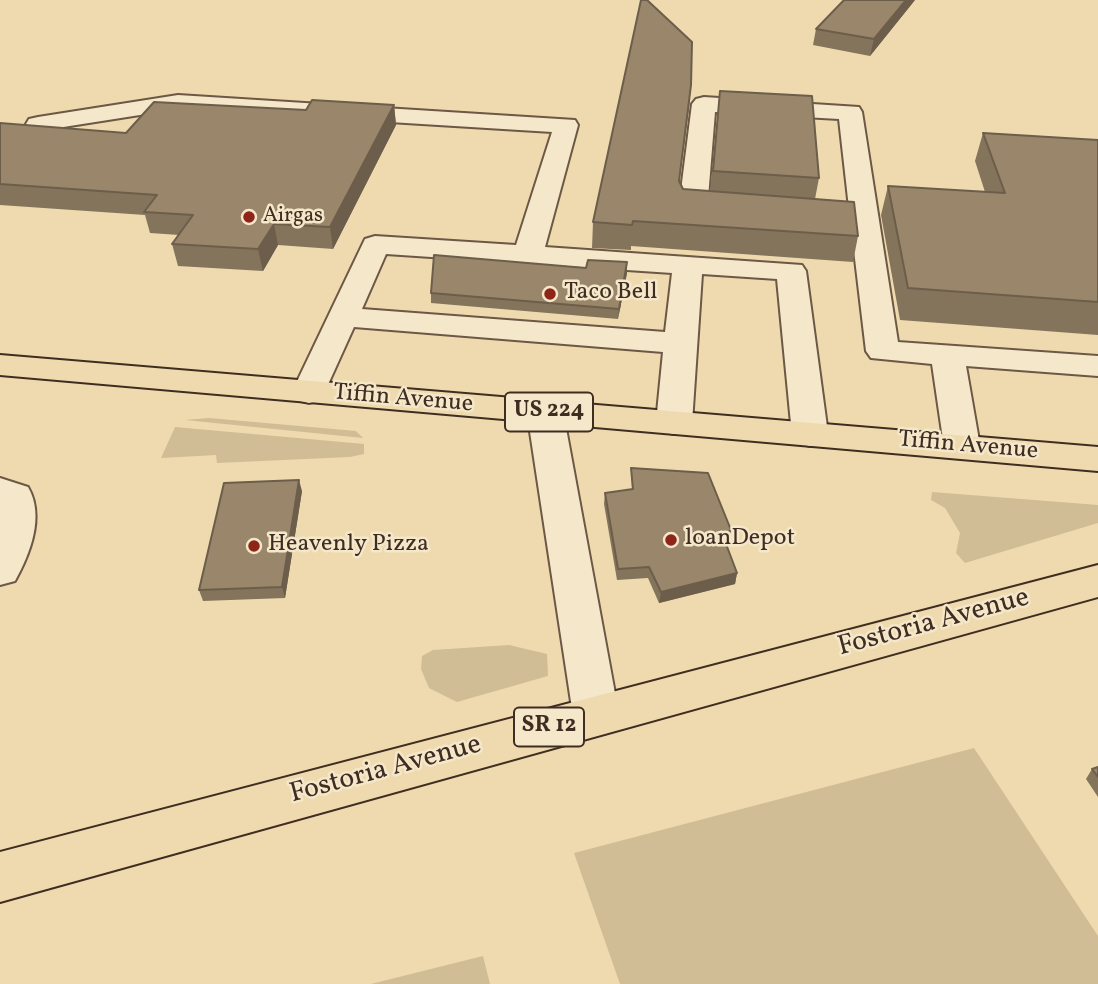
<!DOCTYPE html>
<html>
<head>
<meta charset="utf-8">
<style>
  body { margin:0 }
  canvas { display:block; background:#eedaae }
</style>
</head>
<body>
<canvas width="1098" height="984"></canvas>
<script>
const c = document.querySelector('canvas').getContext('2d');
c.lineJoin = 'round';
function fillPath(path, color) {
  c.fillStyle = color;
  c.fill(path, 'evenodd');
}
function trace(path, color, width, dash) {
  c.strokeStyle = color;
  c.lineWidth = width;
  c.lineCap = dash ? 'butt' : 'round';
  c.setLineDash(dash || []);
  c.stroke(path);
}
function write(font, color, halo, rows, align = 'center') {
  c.font = font + ' Vollkorn,serif';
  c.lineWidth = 5;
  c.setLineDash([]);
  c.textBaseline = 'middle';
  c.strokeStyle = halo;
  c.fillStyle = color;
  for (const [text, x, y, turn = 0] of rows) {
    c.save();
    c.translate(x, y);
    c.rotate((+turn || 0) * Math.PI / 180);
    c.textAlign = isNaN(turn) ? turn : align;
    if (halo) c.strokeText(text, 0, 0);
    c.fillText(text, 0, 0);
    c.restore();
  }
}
fillPath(new Path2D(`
  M209,418l147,13 7,7 -178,-18z
  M175,427l189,17v10l-14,3 -133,6 -1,-8 -55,3z
  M932,492l166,13v18l-133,40 -9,-10 4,-20 -15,-25 -14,-8z
  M509,645l38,9 1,22 -91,26 -28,-14 -8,-19 1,-13 11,-6z
  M974,748l124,188v48h-478l-46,-131z
  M483,956l7,28h-119z`), '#d0bd96');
const minor = new Path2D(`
  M178,95l397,25 3,5 -33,122 257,18 4,6 22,163 -5,8 -13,4 -13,-4 -5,-8 -15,-155 -75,-5 -10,149 -5,8 -13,3 -13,-3 -5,-8 7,-71 -309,-25 -33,73 -12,3 -12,-3 -5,-8 73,-153 10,-3 141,9 36,-113 -374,-23 -140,22 -9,-2 -3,-5 3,-5 9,-2zM386,254l286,19 -7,59 -303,-23z
  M704,97l155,10 3,5 36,230 200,14v20l-132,-10 14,80 -5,8 -13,4 -13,-4 -5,-8 -12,-82 -61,-6 -5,-7 -15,-126 -58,-6 -4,-6 4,-6 10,-2 46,3 -10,-89 -124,-7 -7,86 31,4 4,6 -4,6c-17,4 -39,2 -56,-2l-4,-6 13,-102 4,-5z
  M545,401l13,3 5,8 56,303 -6,14 -17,6 -17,-6 -6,-14 -46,-303 5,-8z
  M0,478l28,9c17,29 2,67 -13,94l-15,4z`);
const major = new Path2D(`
  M1098,565v32l-1098,305v-50z`);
const highway = new Path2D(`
  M0,355l1098,92v24l-1098,-96z`);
trace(minor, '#6c5845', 4);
trace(major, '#402d22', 4);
trace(highway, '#402d22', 4);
fillPath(minor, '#f4e7ca');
fillPath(major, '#eedaae');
fillPath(highway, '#eedaae');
fillPath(new Path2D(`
  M915,0l-45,56 -57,-11 3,-16z
  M691,85l-12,97 4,7 27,2 10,-100 99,87 -4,21 43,37 -5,26 -222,-16v4l-39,-2 1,-26z
  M394,105l2,20 -63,124 -55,-4 -15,26 -85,-5 -6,-22 7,-9 -29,-2 -5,-18 -145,-10v-82l126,10 180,-23z
  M983,133l115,7v195l-198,-15 -19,-105 7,-29 97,6 -10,-31z
  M627,262v11l-9,46 -187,-16v-10l155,-25z
  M631,468l98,73 -3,3 11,29 -2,11 -76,19 -11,-25 -31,2 -13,-76 1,-11 27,-4z
  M302,491l-17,107 -82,3 -4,-11z
  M1098,767v30l-12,-18 6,-10z`), '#84745c');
fillPath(new Path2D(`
  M906,0h9l-45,56 4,-17z
  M691,85l-2,23 -13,98 3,-25z
  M394,105l2,20 -63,124 -3,-22z
  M274,224l4,21 -15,26 -5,-22z
  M627,262v11l-9,46 1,-10z
  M299,480l3,11 -17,107 -3,-11z
  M731,530l-2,11 -8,6 2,-11z
  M737,573l-2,11 -76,19 2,-11z`), '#6c5e4b');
const building = new Path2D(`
  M641,0h6l45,42 -1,43 -12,96 4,8 171,13 4,34 -225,-15 -1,4 -39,-3z
  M844,0h62l-32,39 -58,-10z
  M720,91l92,5 7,82 -106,-7z
  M312,100l82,5 -64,122 -56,-3 -16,25 -86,-5 21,-29 -49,-3 13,-17 -157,-11v-61l126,10 28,-31 152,8z
  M983,133l115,7v162l-190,-14 -20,-102 117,7z
  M434,255l152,13 2,-8 39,2 -8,47 -188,-16z
  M631,468l77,5 23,57 -8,6 14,37 -76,19 -12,-25 -31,2 -13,-76 28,-4z
  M299,480l-17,107 -83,3 25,-107z
  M1098,767v10l-6,-8z`);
fillPath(building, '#9a876b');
trace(building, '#6c5e4b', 2);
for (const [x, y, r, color] of [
  [249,217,7,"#8f2418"],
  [550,294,7,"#8f2418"],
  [671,540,7,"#8f2418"],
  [254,546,7,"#8f2418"]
]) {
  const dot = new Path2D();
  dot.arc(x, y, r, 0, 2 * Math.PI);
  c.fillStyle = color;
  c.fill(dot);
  trace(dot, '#f4e7ca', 2.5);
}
write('21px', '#402d22', '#f4e7ca', [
  ["Airgas",263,217]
], 'left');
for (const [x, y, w] of [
  [549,412,88],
  [549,727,70]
]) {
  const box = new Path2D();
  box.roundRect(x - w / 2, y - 19.5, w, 39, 5);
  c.fillStyle = '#f4e7ca';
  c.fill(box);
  trace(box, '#402d22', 2);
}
write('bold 23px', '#402d22', null, [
  ["US 224",549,412],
  ["SR 12",549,727]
]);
write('24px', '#402d22', '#f4e7ca', [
  ["Taco Bell",564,294],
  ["loanDepot",685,540],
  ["Heavenly Pizza",268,546]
], 'left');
write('24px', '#402d22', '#f4e7ca', [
  ["Tiffin Avenue",403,400,5],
  ["Tiffin Avenue",968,447,5]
]);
write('28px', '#402d22', '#f4e7ca', [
  ["Fostoria Avenue",934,624,-15],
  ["Fostoria Avenue",386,771,-15]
]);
</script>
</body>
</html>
